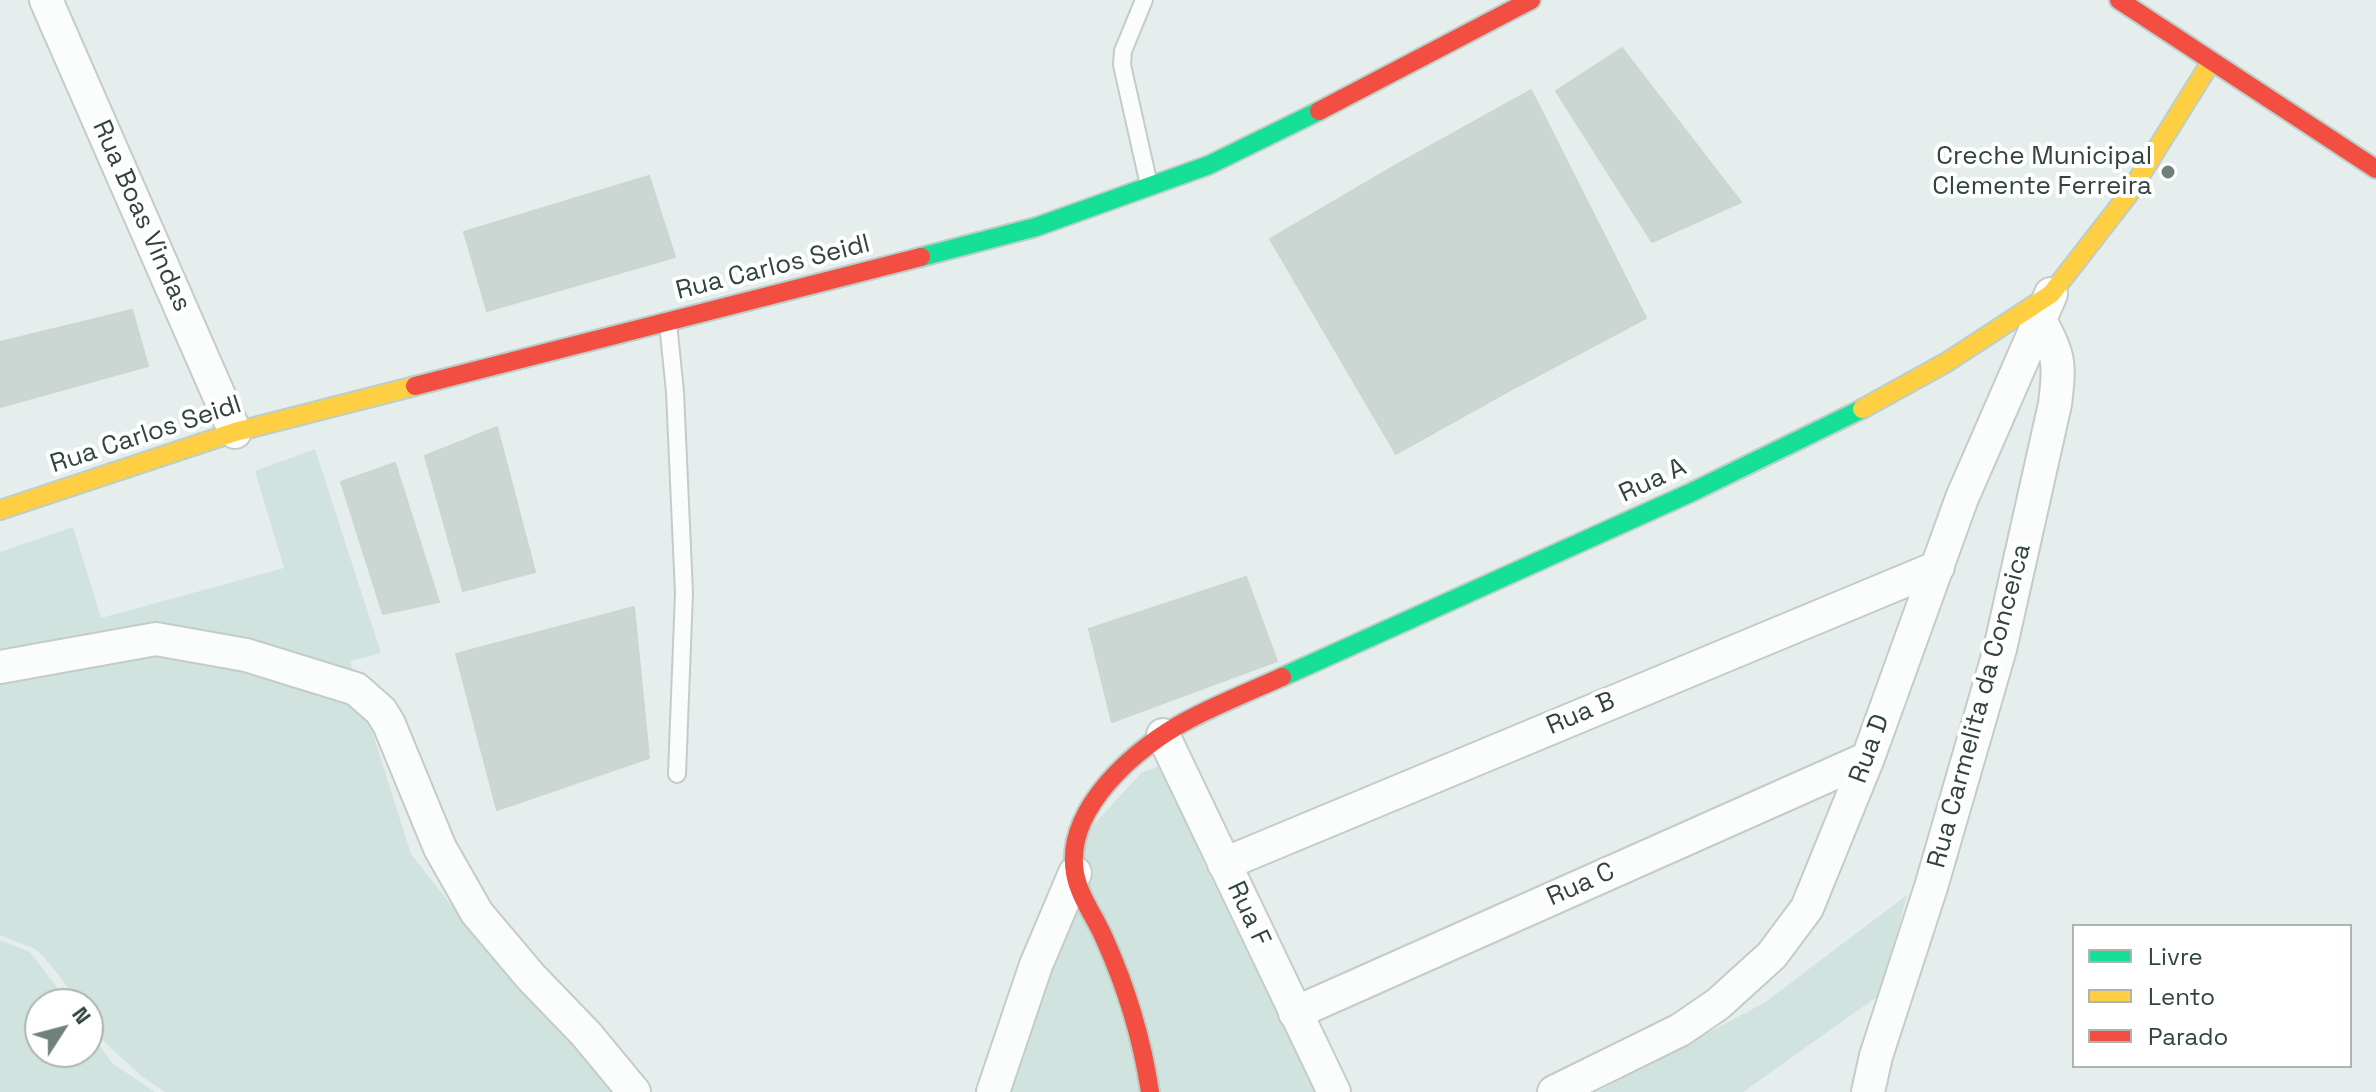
<!DOCTYPE html>
<html>
<head>
<meta charset="utf-8">
<style>
  body { margin:0 }
  #map { position:relative; width:2376px; height:1092px; overflow:hidden; background:#e5eeec; font-family:"Space Grotesk",sans-serif }
  canvas { display:block }
  .legend { position:absolute; left:2072px; top:924px; width:280px; height:144px; box-sizing:border-box; background:#fff; border:2px solid #adb4b1; margin:0; padding:10px 14px; list-style:none; font-size:24px; color:#31443d }
  .legend li { display:flex; align-items:center; gap:16px; height:40px }
  .legend b { width:40px; border:2px solid #adb4b1 }
  .north { position:absolute; left:24px; top:988px; width:80px; height:80px; box-sizing:border-box; background:#fff; border:2px solid #adb4b1; border-radius:50%; rotate:54deg; font-size:22px; font-weight:700; line-height:32px; text-align:center; color:#31443d }
  .north::after { content:''; display:block; margin:auto; width:28px; height:36px; background:#70807a; clip-path:polygon(50% 0,100% 100%,50% 72%,0 100%) }
</style>
</head>
<body>
<div id="map">
<canvas width="2376" height="1092"></canvas>
<ul class="legend">
<li><b style="height:10px;background:#16e098"></b>Livre</li>
<li><b style="height:10px;background:#ffcf43"></b>Lento</li>
<li><b style="height:10px;background:#f24e42"></b>Parado</li>
</ul>
<div class="north">N</div>
</div>
<script>
const c = document.querySelector('canvas').getContext('2d');
c.lineJoin = 'round';
function fillPath(path, color) {
  c.fillStyle = color;
  c.fill(path, 'evenodd');
}
function trace(path, color, width, dash) {
  c.strokeStyle = color;
  c.lineWidth = width;
  c.lineCap = dash ? 'butt' : 'round';
  c.setLineDash(dash || []);
  c.stroke(path);
}
function write(font, color, halo, rows, align = 'center') {
  c.font = font + ' "Space Grotesk",sans-serif';
  c.lineWidth = 8;
  c.setLineDash([]);
  c.textBaseline = 'middle';
  c.strokeStyle = halo;
  c.fillStyle = color;
  for (const [text, x, y, turn = 0] of rows) {
    c.save();
    c.translate(x, y);
    c.rotate((+turn || 0) * Math.PI / 180);
    c.textAlign = isNaN(turn) ? turn : align;
    if (halo) c.strokeText(text, 0, 0);
    c.fillText(text, 0, 0);
    c.restore();
  }
}
fillPath(new Path2D(`
  M315,449l66,204 -31,8 61,193 99,125 55,36 48,77h-448l-25,-17 -43,-40 -9,-15v-16h-10l-20,-30 -21,-24 -37,-15v-383l73,-25 28,91 183,-50 -29,-97z
  M1175,759l35,86 -11,8 116,239h-312l82,-258 56,-61z
  M1907,895l-26,99 -138,98h-146l167,-89z
  M0,940l30,12 40,52h-30v48h48v-23l24,34 43,29h-155z`), '#d1e3de');
const building = new Path2D(`
  M1622,48l119,154 -89,40 -96,-151z
  M1531,90l115,228 -130,69 -120,-222z
  M1396,165l120,222 -120,67 -126,-215z
  M649,176l26,81 -188,54 -23,-79z
  M132,310l16,56 -148,41v-65z
  M497,427l38,145 -72,19 -38,-135z
  M395,463l44,139 -56,12 -42,-132z
  M1246,577l31,84 -165,61 -23,-93z
  M634,607l15,151 -152,52 -41,-156z`);
fillPath(building, '#ccd6d3');
trace(building, '#cbd6d3', 2);
const lane = new Path2D(`
  M1144,0l-21,51 -1,14 27,120
  M668,323l7,69 9,201 -7,181`);
const street = new Path2D(`
  M46,0l189,432
  M0,667l156,-28 90,16 110,34 25,22 8,13 51,124 37,65 54,64 55,57 48,58
  M1163,735l171,357
  M1224,864l714,-297
  M1295,1013l573,-255
  M993,1092l43,-127 39,-92
  M1554,1092l126,-62 38,-26 54,-49 35,-47 61,-150 94,-260 89,-204
  M1868,1092l8,-36 55,-169 69,-238 55,-245c5,-40 5,-49 -16,-85`);
const fast = new Path2D(`
  M921,257l115,-30 173,-62 110,-54
  M1282,677l408,-184 172,-84`);
const slow = new Path2D(`
  M1862,409l85,-47 104,-68 77,-99 83,-133
  M0,510l235,-78 180,-46`);
const jam = new Path2D(`
  M2119,0l257,169
  M1319,111l212,-111
  M415,386l506,-129
  M1150,1092c-8,-53 -23,-103 -45,-152 -9,-22 -26,-43 -30,-67 -11,-64 61,-126 113,-153 30,-16 63,-29 94,-43`);
trace(lane, '#c3ccc9', 20);
trace(street, '#c3ccc9', 36);
trace(fast, '#bbcec9', 22);
trace(slow, '#bbcec9', 22);
trace(jam, '#bbcec9', 22);
trace(lane, '#fbfcfc', 16);
trace(street, '#fbfcfc', 32);
trace(fast, '#16e098', 18);
trace(slow, '#ffcf43', 18);
trace(jam, '#f24e42', 18);
for (const [x, y, r, color] of [
  [2168,172,8,"#70807a"]
]) {
  const dot = new Path2D();
  dot.arc(x, y, r, 0, 2 * Math.PI);
  c.fillStyle = color;
  c.fill(dot);
  trace(dot, '#fff', 3);
}
write('26px', '#31443d', '#fff', [
  ["Creche Municipal",2152,157],
  ["Clemente Ferreira",2152,187]
], 'right');
write('26px', '#31443d', '#fff', [
  ["Rua Boas Vindas",141,216,66],
  ["Rua Carlos Seidl",773,268,-14],
  ["Rua Carlos Seidl",146,435,-18],
  ["Rua A",1653,481,-25],
  ["Rua Carmelita da Conceica",1980,706,-75],
  ["Rua B",1581,714,-23],
  ["Rua D",1870,749,-70],
  ["Rua C",1581,885,-24],
  ["Rua F",1248,914,65]
]);
</script>
</body>
</html>
